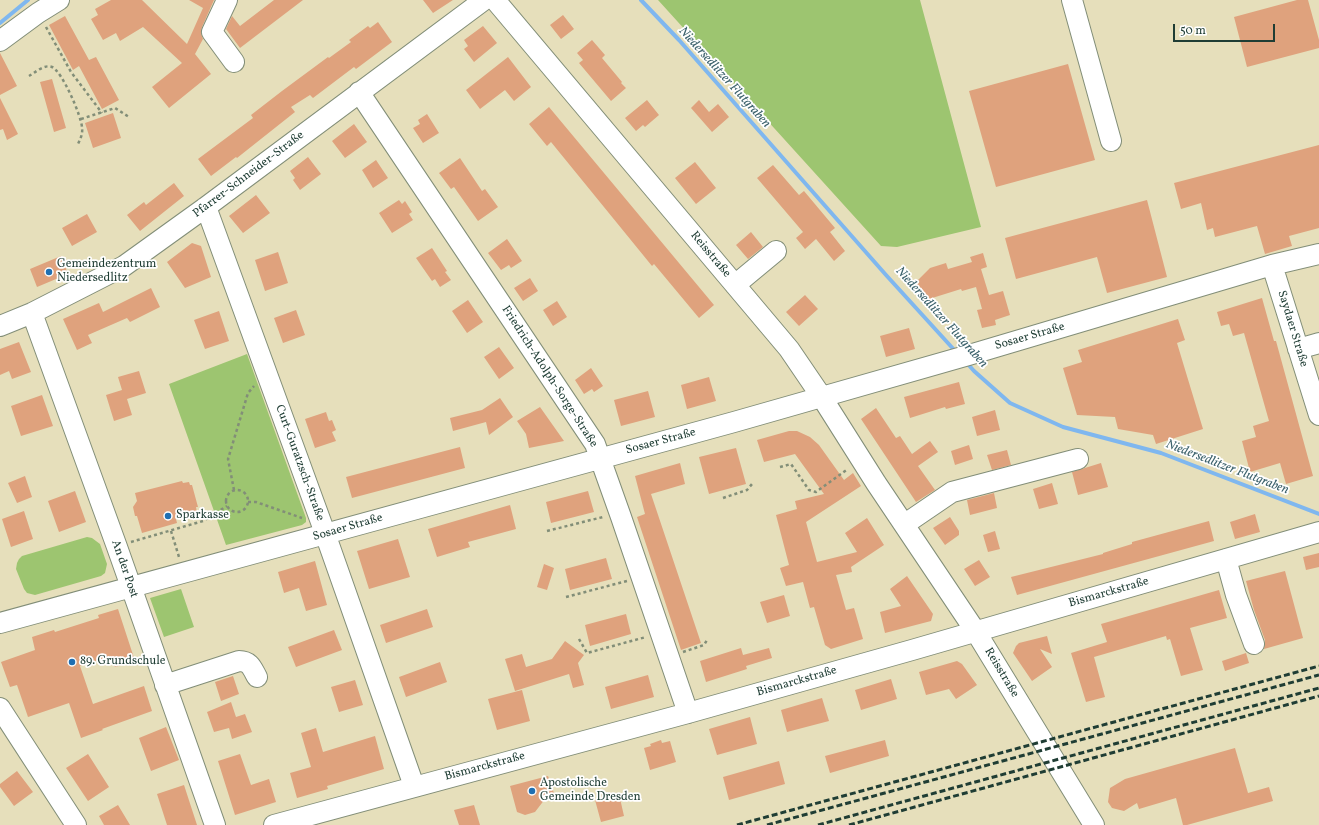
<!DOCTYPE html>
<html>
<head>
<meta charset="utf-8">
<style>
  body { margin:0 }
  #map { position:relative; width:1319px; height:825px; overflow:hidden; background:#e6dfbb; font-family:Vollkorn,serif }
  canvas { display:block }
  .scale { position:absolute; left:1173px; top:24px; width:102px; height:18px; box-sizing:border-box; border:2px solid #1f3d34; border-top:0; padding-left:5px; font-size:12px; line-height:14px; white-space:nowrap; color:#1f3d34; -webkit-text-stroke:3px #fff; paint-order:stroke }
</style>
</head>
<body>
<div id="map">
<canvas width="1319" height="825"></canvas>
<div class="scale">50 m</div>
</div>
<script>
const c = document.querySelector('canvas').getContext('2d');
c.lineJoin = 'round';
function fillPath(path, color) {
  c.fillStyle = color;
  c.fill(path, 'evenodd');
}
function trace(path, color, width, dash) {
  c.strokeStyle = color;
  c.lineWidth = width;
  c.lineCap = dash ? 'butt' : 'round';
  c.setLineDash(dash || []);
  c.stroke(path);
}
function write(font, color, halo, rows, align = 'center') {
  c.font = font + ' Vollkorn,serif';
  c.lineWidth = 3.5;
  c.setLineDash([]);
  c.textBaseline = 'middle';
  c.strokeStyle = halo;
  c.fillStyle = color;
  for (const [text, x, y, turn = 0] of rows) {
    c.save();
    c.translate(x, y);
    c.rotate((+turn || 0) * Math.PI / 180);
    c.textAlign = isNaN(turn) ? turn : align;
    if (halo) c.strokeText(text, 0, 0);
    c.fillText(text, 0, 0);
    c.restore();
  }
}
fillPath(new Path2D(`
  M658,0h262l61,227 -84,20 -16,-1z
  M247,354l59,164v4l-4,3 -76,20 -57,-161z
  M87,537l5,1 8,6 7,20 -2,9 -4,3 -66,19 -8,-2 -3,-4 -8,-20 1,-6 2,-4 3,-3z
  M181,589l13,38 -30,10 -14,-39z`), '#9dc570');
trace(new Path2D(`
  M641,0l38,40 207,235 71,78
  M0,23l28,-23
  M966,362l8,9 36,32 53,24 98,26 158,61`), '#7fb7ef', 4);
fillPath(new Path2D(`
  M111,0h31l45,44 16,-36 -14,-8h25l-12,27 -1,6 2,6 -8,15 16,20 -42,34 -17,-21 30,-24 -39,-36 -23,14 -4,-8 -13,7 -12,-21 7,-4 -3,-6z
  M274,0h29l-63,48 -14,-19 6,-13 8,10z
  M423,0h30l-20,13z
  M1297,0h11l11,40v8l-72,19 -13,-50z
  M563,15l11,14 -13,10 -11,-14z
  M65,16l24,44 7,-3 23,43 -17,9 -23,-43 -6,4 -24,-45z
  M378,22l14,20 -36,27 -2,-2 -41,31 -3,-3 -19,12 4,5 -58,46 -1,-1 -25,19 -13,-17 55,-41 -2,-3 31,-24 46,-34 1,1 22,-16 -2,-2 19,-14 2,2z
  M483,26l14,17 -23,19 -10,-13 4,-3 -4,-6z
  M592,40l13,15 -3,3 20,24 -1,1 5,5 -15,13 -32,-38 4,-3 -6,-7z
  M0,53l17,33 -17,9z
  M508,57l23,30 -17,14 -9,-11 -25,19 -14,-19z
  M1068,64l27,96 -99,27 -27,-96z
  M52,79l14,49 -12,4 -14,-50z
  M0,98l18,36 -11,6 -4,-11 -3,1z
  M647,100l12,15 -14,12 -2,-2 -7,6 -11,-13z
  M699,100l10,12 9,-8 11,13 -17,15 -21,-24z
  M549,107l165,198 -15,13 -45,-54 -2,2 -101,-124 -4,4 -18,-22z
  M113,113l8,25 -28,10 -8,-25z
  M427,114l12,19 -16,10 -10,-15 7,-4 -2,-4z
  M354,124l13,18 -22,16 -13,-17z
  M1319,145v83l-30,8 3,10 -27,8 -8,-28 -42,11 -2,-9 -6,2 -6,-27 -20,6 -7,-26z
  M308,157l13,17 -21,16 -7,-10 2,-2 -5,-7z
  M460,158l22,33 3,-2 13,18 -20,14 -24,-34 -3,2 -12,-16z
  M376,160l12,18 -15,10 -11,-18z
  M695,162l21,26 -20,16 -21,-26z
  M773,165l26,30 5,-4 31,37 -5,4 15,19 -11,10 -18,-22 -11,10 -9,-11 7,-6 -46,-54z
  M174,183l10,13 -44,35 -13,-16 17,-13 2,3z
  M256,195l14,18 -27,20 -14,-17z
  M399,200l3,4 3,-3 7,11 -3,2 4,6 -21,13 -13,-20z
  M1147,200l20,77 -60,16 -10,-36 -81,22 -11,-41z
  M87,214l10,18 -25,14 -10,-18z
  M751,232l12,15 -15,12 -12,-14z
  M507,239l15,22 -11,7 -2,-3 -8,5 -13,-17z
  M192,243l9,3 10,31 -26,11 -18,-26z
  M432,248l15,23 -2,1 6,8 -11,7 -5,-8 -3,2 -16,-23z
  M278,252l10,31 -23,8 -10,-31z
  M983,253l4,14 -6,2 8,26 14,-4 7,24 -15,5 1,5 -14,3 -5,-18 5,-1 -6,-22 -14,4 -1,-2 -32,10 -14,-16 15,-15 16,-5 2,6 24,-7 -2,-5z
  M61,256l7,18 -31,13 -7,-18z
  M530,278l8,13 -15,10 -9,-13z
  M151,288l9,19 -30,15 -3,-4 -39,17 4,8 -15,7 -14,-31 36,-16 4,9z
  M805,295l13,14 -19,17 -13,-14z
  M1262,298l12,43h2l37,135 -27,8 -6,-21 -30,9 -8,-31 14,-4 -3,-11 16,-5 -25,-88 -11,3 -4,-12 -8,2 -4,-14z
  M468,300l15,22 -16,11 -15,-22z
  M557,301l10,16 -14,9 -10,-16z
  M296,310l9,25 -22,8 -9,-25z
  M219,311l10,30 -24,8 -11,-29z
  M1178,319l7,21 -8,3 26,86 -47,15 -3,-9 -35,-6 -3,-12 -38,-2 -14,-47 19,-6 -4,-12z
  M909,328l6,21 -29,8 -6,-21z
  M19,342l12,30 -19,7 -3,-8 -9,4v-26z
  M499,347l15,21 -15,11 -15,-22z
  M591,368l12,18 -9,6 -2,-3 -8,5 -9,-14z
  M139,371l7,22 -19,6 5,16 -18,6 -8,-26 16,-5 -4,-13z
  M709,377l7,24 -29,8 -6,-24z
  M959,382l6,22 -19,5 -1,-2 -35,11 -6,-21z
  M648,391l7,26 -34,9 -7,-26z
  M42,395l11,31 -32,10 -10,-30z
  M500,398l13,19 -24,18 -3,-13 -33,9 -3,-13 32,-8z
  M540,407l24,34 -35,7 -3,-14 -9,-13z
  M876,408l20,30 4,-2 12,18 18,-13 8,11 -20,14 17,24 -19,12 -55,-83z
  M995,410l5,20 -23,6 -5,-19z
  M326,412l3,9 3,-1 4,10 -4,2 4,9 -21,7 -10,-29z
  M789,431h8l13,6 9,8 25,35 9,-7 8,13 -55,36 11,40 40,-10 -12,-19 22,-15 17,27 -33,22 1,5 -16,3 10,35 8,-2 9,31 -32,10 -6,-4 -11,-38 -4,1 -7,-26 -17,4 -6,-18 9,-3 -13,-50 21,-6 -2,-8 29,-7 -29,-40 -31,8 -7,-22z
  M969,445l4,14 -18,6 -4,-14z
  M460,447l5,21 -113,30 -6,-21z
  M736,448l10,36 -37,10 -10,-37z
  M1007,450l4,15 -19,5 -5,-15z
  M680,463l5,21 -34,10 50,149 -20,7 -44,-133 8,-3 -10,-38z
  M1101,463l7,24 -30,8 -6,-23z
  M25,476l7,21 -15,6 -9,-20z
  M182,481l1,2 6,-1 1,3h2l6,22h-2l1,6 -21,6 1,4 -35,10 -5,-17h-2l-2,-9 4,-6 -2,-8z
  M1052,483l6,21 -19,5 -6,-20z
  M75,491l11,31 -27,10 -11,-31z
  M588,491l6,21 -43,11 -5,-21z
  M994,493l3,15 -27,7 -3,-15z
  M510,505l6,24 -48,13 2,5 -33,10 -9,-28z
  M24,511l9,28 -22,8 -9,-28z
  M1255,514l5,18 -25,7 -5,-17z
  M950,517l9,14v4l-14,10 -12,-17z
  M1209,521l5,20 -197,54 -6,-18 92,-23v-1l29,-9v-2z
  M995,531l5,18 -12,3 -5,-17z
  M398,539l12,38 -41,12 -12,-38z
  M1319,553v14l-13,3 -3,-13z
  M606,558l6,21 -42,11 -5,-21z
  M979,560l11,17 -15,9 -11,-17z
  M315,561l12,44 -21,6 -7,-23 -15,5 -6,-21z
  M544,564l10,4 -7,22 -10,-3z
  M1285,571l18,67 -39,11 1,-9 -11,-30 -8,-29z
  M907,576l26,38 -2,7 -46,12 -5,-21 21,-6 -11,-17z
  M1219,590l8,28 -37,10 13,42 -22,6 -11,-37 -3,1 -1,-4 -72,21 11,40 -19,5 -15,-49 36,-11 -6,-18z
  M784,595l6,21 -23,7 -7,-21z
  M118,609l17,52 -20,6 -4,-11 -31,10 13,38 51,-18 8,25 -50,18 1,1 -22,8 -12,-35 -41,14 -11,-32 -7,2 -9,-25 34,-12 -3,-13 22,-7 1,2 44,-14 -1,-3z
  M427,609l6,18 -47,16 -6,-18z
  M626,614l5,20 -41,12 -5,-21z
  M334,630l8,20 -46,17 -8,-20z
  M1047,636l5,18 -12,-5 12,18 -20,14 -19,-28 3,-7 3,-3z
  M565,641l19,14 -6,8 6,22 -11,3 -4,-14 -54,17 -10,-32 17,-5 4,13 26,-8z
  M741,648l2,7 26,-7 3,10 -26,8 1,3 -41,13 -6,-21z
  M1246,653l3,10 -24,8 -3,-10z
  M957,661l5,3 15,21 -21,14 -7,-10 -23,6 -7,-23z
  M440,662l7,20 -41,15 -7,-20z
  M648,675l6,22 -43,12 -6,-22z
  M233,676l6,18 -18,7 -6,-19z
  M891,679l6,20 -36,11 -6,-20z
  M355,680l8,25 -24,7 -8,-25z
  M522,690l8,31 -33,9 -9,-31z
  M822,698l7,23 -42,11 -6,-22z
  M231,702l5,15 9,-3 7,18 -20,7 -3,-11 -15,4 -7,-20z
  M750,717l7,27 -40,11 -8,-26z
  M166,727l13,33 -28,11 -12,-33z
  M316,728l7,24 52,-16 9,33 -57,17 1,3 -31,9 -7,-25 21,-6 -10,-34z
  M661,740l1,3 8,-2 6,21 -26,8 -6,-22 7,-2 -1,-2z
  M885,740l4,16 -59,17 -5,-17z
  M1235,748l13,45 21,-6 4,14 -86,24h-4l-7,-27 -37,11 -2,-6 -13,8 -12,-3 -4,-6 2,-14 15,-9z
  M88,754l21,33 -21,14 -22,-33z
  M240,754l11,31 18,-6 7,23 -41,13 -17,-54z
  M779,761l6,23 -56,16 -6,-23z
  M17,771l16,21 -19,14 -14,-19v-3z
  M548,776l7,20 -10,3 -10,13 -10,3 -8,-3 -7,-26z
  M184,785l13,40h-30l-10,-31z
  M619,794l5,22 -23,6 -6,-22z
  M118,805l12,20h-26l-5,-9z
  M474,805l6,20h-21l-5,-15z`), '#dfa27d');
const minor = new Path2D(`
  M227,0l-15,32 22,30
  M495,0l294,349 32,47 55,87 100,149 118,193
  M1072,0l39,141
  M0,41l38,-28 21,-13
  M359,92l236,352 26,73 67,196
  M206,207l115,315 93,264
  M1272,265l47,150
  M735,285l41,-34
  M32,313l85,234 98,278
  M0,326l32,-13 92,-47 82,-59 278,-207
  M1298,349l21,-6
  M905,524l47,-32 126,-33
  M1226,559l10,36 18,49
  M0,623l734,-201 235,-67 303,-90 47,-11
  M165,685l74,-24c11,0 13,7 18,16
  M0,708l76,117
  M274,825l414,-112 224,-63 407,-118`);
trace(minor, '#828e78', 22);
trace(new Path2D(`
  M46,27l25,45 31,41
  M29,76c7,-4 15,-12 23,-9 10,4 30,50 30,61 1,6 -2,12 -5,18
  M81,119l34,-11 14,9
  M780,467l11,-3 18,26 7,2 32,-23
  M234,490l-6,-31 20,-66 6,-7
  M226 501a11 11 0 1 1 22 0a11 11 0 1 1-22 0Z
  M723,498l24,-8 5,-6
  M248,502h8l46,16
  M171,531l8,26
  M547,531l56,-14
  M131,542l72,-21 24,-15
  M566,597l61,-16
  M579,639l8,14 59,-16
  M683,652l21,-7 3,-5`), '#828e78', 2.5, [3, 3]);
trace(minor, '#fff', 20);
trace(new Path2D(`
  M737,825l582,-159
  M767,825l552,-150
  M818,825l501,-137
  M849,825l470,-129`), '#1f3d34', 3, [6, 3]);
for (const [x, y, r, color] of [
  [49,272,4,"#1f6fb2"],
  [168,516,4,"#1f6fb2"],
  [72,662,4,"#1f6fb2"],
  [532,791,4,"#1f6fb2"]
]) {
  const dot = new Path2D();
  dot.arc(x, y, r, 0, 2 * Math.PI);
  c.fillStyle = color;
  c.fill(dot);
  trace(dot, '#fff', 1.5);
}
write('12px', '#1f3d34', '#fff', [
  ["Pfarrer-Schneider-Straße",249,175,-37],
  ["Reisstraße",710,255,50],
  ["Saydaer Straße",1292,329,73],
  ["Sosaer Straße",1030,337,-16],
  ["Friedrich-Adolph-Sorge-Straße",549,377,57],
  ["Sosaer Straße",661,442,-15],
  ["Curt-Guratzsch-Straße",299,463,70],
  ["Sosaer Straße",348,528,-16],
  ["An der Post",124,569,71],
  ["Bismarckstraße",1109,593,-16],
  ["Reisstraße",1001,673,59],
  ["Bismarckstraße",797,682,-16],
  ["Bismarckstraße",485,767,-15]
]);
write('12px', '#1f3d34', '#fff', [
  ["Gemeindezentrum",57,265],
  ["Niedersedlitz",57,279],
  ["Sparkasse",176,516],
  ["89. Grundschule",80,662],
  ["Apostolische",540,784],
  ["Gemeinde Dresden",540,798]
], 'left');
write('italic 13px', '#3c626c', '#fff', [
  ["Niedersedlitzer Flutgraben",724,78,48],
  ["Niedersedlitzer Flutgraben",941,318,48],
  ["Niedersedlitzer Flutgraben",1227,468,21]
]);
</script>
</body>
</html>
